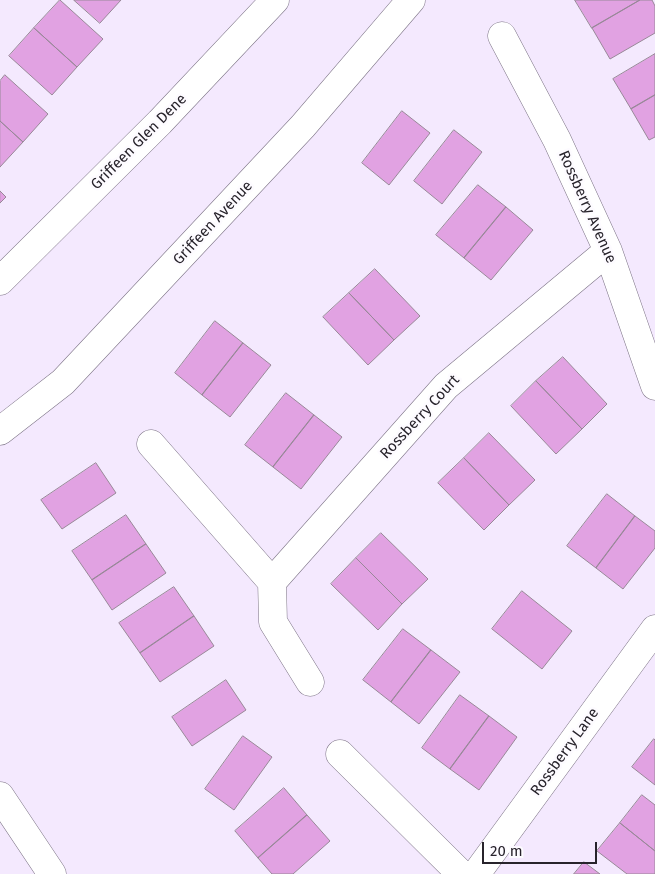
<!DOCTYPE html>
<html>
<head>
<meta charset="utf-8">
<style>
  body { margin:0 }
  #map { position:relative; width:655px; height:874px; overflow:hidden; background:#f4e9fe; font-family:"Fira Sans",sans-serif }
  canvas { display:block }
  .scale { position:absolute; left:482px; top:842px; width:115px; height:22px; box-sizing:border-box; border:2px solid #27232b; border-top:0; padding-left:6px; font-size:15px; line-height:18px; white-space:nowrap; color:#27232b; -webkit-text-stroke:4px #fdfbff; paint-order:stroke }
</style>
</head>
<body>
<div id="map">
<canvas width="655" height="874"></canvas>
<div class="scale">20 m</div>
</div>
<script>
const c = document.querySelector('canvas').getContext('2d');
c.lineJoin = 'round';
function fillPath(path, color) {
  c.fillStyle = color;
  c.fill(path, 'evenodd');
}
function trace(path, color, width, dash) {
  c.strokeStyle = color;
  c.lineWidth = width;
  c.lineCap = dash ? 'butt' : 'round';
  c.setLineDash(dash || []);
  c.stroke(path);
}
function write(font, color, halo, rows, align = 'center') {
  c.font = font + ' "Fira Sans",sans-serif';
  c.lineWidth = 5;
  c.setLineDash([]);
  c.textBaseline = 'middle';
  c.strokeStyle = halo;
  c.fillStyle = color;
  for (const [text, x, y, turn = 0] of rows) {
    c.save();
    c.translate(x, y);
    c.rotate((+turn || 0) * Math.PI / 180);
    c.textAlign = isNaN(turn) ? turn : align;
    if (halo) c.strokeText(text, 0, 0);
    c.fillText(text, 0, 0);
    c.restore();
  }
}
const building = new Path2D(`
  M60,0l43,39 -26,28 -43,-39z
  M74,0h47l-21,23z
  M575,0h65l-48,28z
  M640,0h12l3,6v27l-45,26 -18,-31z
  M34,28l43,39 -25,28 -43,-39z
  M655,54v41l-24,14 -18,-30z
  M5,75l43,39 -25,28 -23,-21v-40z
  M655,95v42l-6,3 -18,-31z
  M402,111l28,22 -41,52 -27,-22z
  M0,121l23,21 -23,25z
  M454,130l28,22 -40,52 -28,-23z
  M478,185l28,22 -42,51 -28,-23z
  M0,191l6,6 -6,6z
  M506,207l27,23 -42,50 -27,-22z
  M375,269l45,47 -26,24 -45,-47z
  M349,293l45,47 -26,25 -45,-48z
  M215,321l28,22 -41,52 -27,-22z
  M243,343l28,22 -41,52 -28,-22z
  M563,357l44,47 -25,25 -46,-48z
  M536,381l46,48 -26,25 -45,-48z
  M286,393l28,22 -41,52 -28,-22z
  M314,415l28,22 -41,52 -28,-22z
  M489,433l46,47 -26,25 -45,-47z
  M464,458l45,47 -25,25 -46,-47z
  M96,463l20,30 -54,36 -21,-29z
  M607,494l28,22 -39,52 -29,-22z
  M126,515l20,29 -54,36 -20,-29z
  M635,516l20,15v17l-32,41 -27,-21z
  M381,533l47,46 -26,25 -46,-46z
  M146,544l20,29 -54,37 -20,-30z
  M356,558l46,46 -24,26 -47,-46z
  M174,587l20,29 -54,37 -21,-30z
  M522,591l50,40 -30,38 -50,-40z
  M194,616l20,30 -54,36 -20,-29z
  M403,629l28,21 -40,52 -28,-22z
  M431,650l29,22 -41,52 -28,-22z
  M226,680l20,30 -54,36 -20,-29z
  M460,695l29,21 -39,53 -28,-21z
  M489,716l28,21 -38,53 -29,-21z
  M243,736l29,21 -38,53 -29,-21z
  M654,739l1,1v45l-23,-18z
  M284,788l23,27 -49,43 -23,-27z
  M642,795l13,10v46l-35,-28z
  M307,815l23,26 -37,33h-21l-14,-16z
  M620,823l35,28v23h-28l-30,-23z
  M584,862l16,12h-26z`);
fillPath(building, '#e1a2e2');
trace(building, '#988898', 1);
const street = new Path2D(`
  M502,36l55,104 51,111 47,135
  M0,281l160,-159 115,-122
  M151,444l121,138 1,40 37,60
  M272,582l174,-196 162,-135
  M340,754l121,120
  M0,796l52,78
  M476,874l179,-245`);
const secondary = new Path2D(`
  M0,431l63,-49 240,-256 108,-126`);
trace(street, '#7d7486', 29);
trace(secondary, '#7d7486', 29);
trace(street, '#fff', 28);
trace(secondary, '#fff', 28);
write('15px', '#27232b', '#fdfbff', [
  ["Griffeen Glen Dene",139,142,-45],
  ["Rossberry Avenue",587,207,66],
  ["Griffeen Avenue",213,223,-47],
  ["Rossberry Court",420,417,-47],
  ["Rossberry Lane",565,752,-54]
]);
</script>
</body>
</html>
